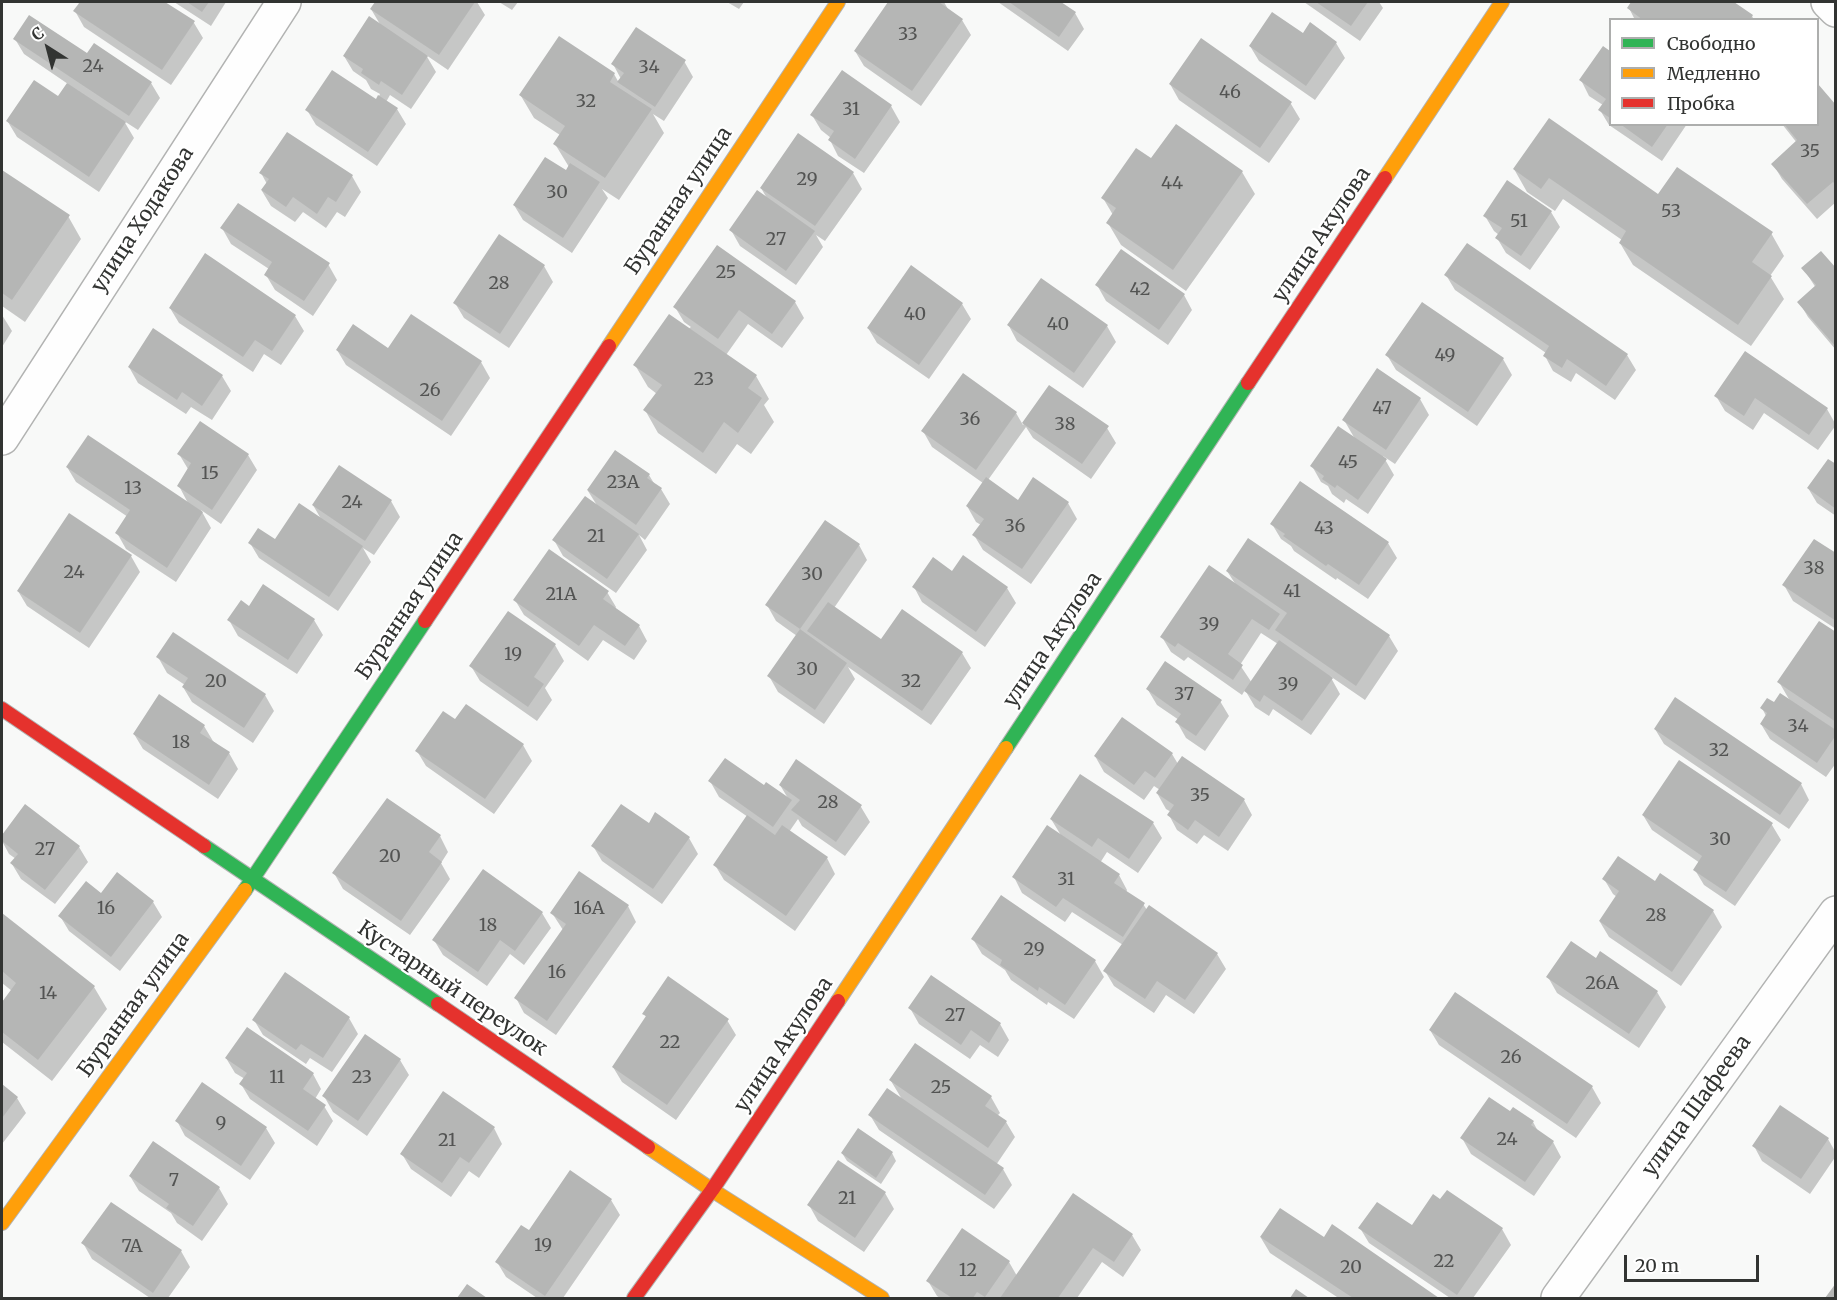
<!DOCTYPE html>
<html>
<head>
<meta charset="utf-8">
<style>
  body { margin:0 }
  #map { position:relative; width:1837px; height:1300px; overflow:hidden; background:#f8f9f8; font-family:Merriweather,serif }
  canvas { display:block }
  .frame { position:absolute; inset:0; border:3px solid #323432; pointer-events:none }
  .legend { position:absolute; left:1609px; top:18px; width:210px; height:108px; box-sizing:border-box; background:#fff; border:2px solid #adaead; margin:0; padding:8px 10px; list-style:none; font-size:18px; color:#323432 }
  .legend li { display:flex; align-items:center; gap:12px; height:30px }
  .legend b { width:30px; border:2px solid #adaead }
  .north { position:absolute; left:18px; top:18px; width:60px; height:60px; -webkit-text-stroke:4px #fff; paint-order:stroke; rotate:324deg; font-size:16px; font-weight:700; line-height:24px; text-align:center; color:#323432 }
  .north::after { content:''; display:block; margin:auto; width:21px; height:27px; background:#323432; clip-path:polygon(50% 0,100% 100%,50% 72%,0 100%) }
  .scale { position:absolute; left:1624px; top:1255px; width:135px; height:27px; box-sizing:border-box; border:3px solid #323432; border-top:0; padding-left:8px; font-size:18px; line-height:21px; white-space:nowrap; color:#323432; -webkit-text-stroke:4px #fff; paint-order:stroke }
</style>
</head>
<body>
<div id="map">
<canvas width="1837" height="1300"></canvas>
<div class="frame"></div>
<ul class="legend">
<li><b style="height:8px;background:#30b455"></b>Свободно</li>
<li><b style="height:8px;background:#ff9f0a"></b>Медленно</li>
<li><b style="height:8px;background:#e5322d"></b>Пробка</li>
</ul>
<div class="north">С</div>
<div class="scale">20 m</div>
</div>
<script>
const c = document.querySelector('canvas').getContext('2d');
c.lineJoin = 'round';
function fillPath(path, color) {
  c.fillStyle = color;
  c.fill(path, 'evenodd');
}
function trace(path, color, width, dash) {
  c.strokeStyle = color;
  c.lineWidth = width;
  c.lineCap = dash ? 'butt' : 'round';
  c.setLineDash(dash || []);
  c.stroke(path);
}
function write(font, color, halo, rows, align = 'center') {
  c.font = font + ' Merriweather,serif';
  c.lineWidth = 4.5;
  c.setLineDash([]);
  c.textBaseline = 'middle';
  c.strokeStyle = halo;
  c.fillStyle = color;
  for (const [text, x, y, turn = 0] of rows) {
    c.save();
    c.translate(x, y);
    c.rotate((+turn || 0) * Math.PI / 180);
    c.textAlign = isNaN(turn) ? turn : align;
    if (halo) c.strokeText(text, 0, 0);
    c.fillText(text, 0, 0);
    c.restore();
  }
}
fillPath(new Path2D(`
  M76,2h86l32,21 9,15 -32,47 -87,-58 -9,-16 5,-7z
  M174,2h52l-15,24z
  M377,2h100l8,13 -37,55 -22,-15 10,17 -25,37 -21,-14 -4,7 11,7 9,15 -29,42 -61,-41 -9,-15 69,-8 4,-8 -9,-5 -5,-9 -13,-9 -9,-15 37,-30 -10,-17z
  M499,2h19l-6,8z
  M727,2h17l-5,7z
  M890,2h54l5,9 13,9 9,15 -50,71 -57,-40 -9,-15z
  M998,2h60l17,11 9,16 -16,22z
  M1304,2h75l4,6 -23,33z
  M1633,2h99l20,14 2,4h-119l-6,-12z
  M15,39l73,16 63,28 9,15 -22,32 -14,-9 10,17 -35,54 -82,-55 -9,-15 50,-24 10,-14 -44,-30z
  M1336,43l9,15 -30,42 -56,-39 -9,-15z
  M1603,48l7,5v71h77l-25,37 -53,-36 -9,-15 3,-5 -14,-9 -8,-16z
  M684,61l9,16 -29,44 -11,-7 11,19 -45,67 -17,-11 6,9 -36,55 -49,-33 -9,-15 52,-33 3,-5 -14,-23 5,-9 -26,-17 -13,-22 93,-22 5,9 2,-4 -8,-15z
  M842,72l49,34 9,16 -36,51 -26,-17 -8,-16 1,-2 -10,-8 -9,-15z
  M1170,84l121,20 9,15 -31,44 -90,-63z
  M1818,86l18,21v95l-19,17 -35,-40 -9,-15 24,-21 -15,-19h36z
  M1152,160l90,12 13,22 -69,97 -65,-46 -13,-22 5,-8 -10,-17z
  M1514,169l145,27 112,37 13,23 -14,20 14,23 -33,47 -118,-81 -13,-22 2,-3 -59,-41 -8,12 -28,-19z
  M2,172l66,44 13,23 -56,83 -23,-16z
  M261,173l91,3 9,16 -16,25 -8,-5 -11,16 -23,-16 -8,10 -24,-16 -9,-15 5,-7z
  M853,173l9,16 -37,52 -9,-6 7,12 -27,38 -56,-39 -9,-16 37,-30 -7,-12z
  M1551,212l9,15 -30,43 -24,-17 -9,-15 2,-3 -5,-4 -9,-15z
  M222,228l106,36 9,16 -24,36 -38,-26 -9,-15 3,-6 -38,-25z
  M499,236l45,30 9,16 -44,66 -45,-30 -9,-15z
  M911,267l51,37 9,15 -42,60 -52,-36 -9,-15z
  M1803,268l33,2v80l-28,-33 -9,-15 17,-14z
  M1446,275l181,80 9,15 -21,30 -39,-27 -5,9 -18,-11 -8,-15 1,-3 -91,-63z
  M1041,280l66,46 9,16 -33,46 -66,-47 -8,-15z
  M1097,285l87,10 8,15 -24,35 -62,-44z
  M795,302l9,16 -22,30 -34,-24 -22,31 30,21 13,23 -5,6 10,17 -23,32 -14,-10 -21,30 -58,-41 -13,-23 12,-16 -9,-7 -13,-22 56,-38 -7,-5 -9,-15z
  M1422,304l81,55 9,16 -35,51 -81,-56 -9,-15z
  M170,308l125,8 9,15 -23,34 -17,-11 -11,18 -74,-49z
  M2,315l10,16 -10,16z
  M411,316l70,46 9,16 -39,58 -105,-71 -9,-15h51z
  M1746,353l81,56 9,16 -18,25 -54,-37 -11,17 -28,-19 -9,-15z
  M129,367l93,9 9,15 -19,29 -21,-13 -5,7 -48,-31z
  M1378,370l42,29 9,16 -34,49 -12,-8 11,19 -26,39 -22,-15 -2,4 -12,-9 -4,-8 -7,-4 -9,-16 43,-27 -11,-19z
  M1050,387l57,41 9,15 -25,36 -58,-41 -7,-11 -38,53 30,22 16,-23 34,24 9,16 -46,65 -48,-34 -9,-15 7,-10 -5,-3 -9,-16 16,-23 -51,-36 -9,-16 93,-18 7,12z
  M179,454l69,1 9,15 -36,54 -20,-14 10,18 -35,54 -50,-33 -9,-16 11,-16 -52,-35 -9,-15 122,38 -10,-19 9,-17z
  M1836,466v50l-19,-13 -9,-15z
  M339,467l52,34 9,16 -26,38 -11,-7 8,14 -33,49 -79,-53 -9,-15 25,-2 46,-22 -8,-14z
  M649,475l6,10 6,4 9,15 -25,36 -6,-5 8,15 -31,43 -53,-37 -9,-16 44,-33 -10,-16z
  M69,515l62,41 9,16 -51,76 -62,-42 -9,-15z
  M1272,524l116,19 9,15 -29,41 -31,-21 -1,2 -42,-29 -3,-5 -10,-7z
  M859,545l8,15 -33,48 47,33 81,12 9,15 -40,57 -83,-58 7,12 -31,45 -46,-32 -9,-16 28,-40 -21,-15 -9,-16z
  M1836,555v74l-43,-28 -9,-16z
  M1227,571l162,65 9,15 -33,49 -35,-24 10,18 -29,41 -38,-26 -4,7 -14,-9 -10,-17 -3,5 -54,-38 -4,4 -13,-9 -9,-15 74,-52zM1261,633l17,11 -26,39 -12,-18z
  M914,587l93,1 9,15 -31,44 -63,-45z
  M607,592l9,15 -1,2 24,17 8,15 -13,19 -31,-20 -15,21 -64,-46 -9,-15z
  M249,609l65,11 9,15 -26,39 -59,-38 -9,-16z
  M509,613l46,32 9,16 -19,27 7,12 -15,21 -57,-40 -9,-15z
  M1836,634v129l-10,14 -56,-38 -9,-15 5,-8 -4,-8 28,-7 -11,-19z
  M158,657l107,38 9,16 -21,32 -61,-41 -9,-15 2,-2 -18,-12z
  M1148,690l72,11 9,15 -24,35 -19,-13 -9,-16 2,-2 -22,-15z
  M456,721l67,24 9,16 -38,53 -68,-48 -9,-15z
  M204,726l9,15 16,12 9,16 -20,30 -75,-50 -9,-15z
  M1655,729l146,55 8,16 -20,29 -125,-85z
  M1172,754l6,10 66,36 8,15 -24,36 -24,-16 -7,9 -20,-14 -8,-15 2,-3 -5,-3 -9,-16 3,-3 -6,-4 -10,14 -40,-28 -9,-16z
  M797,761l64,46 9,15 -25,34 -43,-30 -4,-7 -9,13 38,26 8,16 -40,57 -71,-51 -9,-15 33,-48 -29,-20 -9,-16 54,6 25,13 -9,-15z
  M1680,762l92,63 9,15 -46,66 -31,-21 -9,-15 5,-7 -48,-33 -9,-15z
  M26,806l53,41 9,15 -33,42 -34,-25 -9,-15 4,-5 -7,-5 -7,-13v-4z
  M656,815l33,23 9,16 -36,50 -60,-43 -9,-15 56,-21z
  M1051,819l102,4 9,15 -24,35 -31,-21 -7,11 19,12 8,15 -1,3 17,11 4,6 70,44 9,15 -32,45 -28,-19 -12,18 -40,-27 -9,-15 18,-26 -51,-33 -7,10 -43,-29 -8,-16 48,-40z
  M440,836l8,16 -7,11 9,16 -40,56 -67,-46 -9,-16z
  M117,874l36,28 9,15 -42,54 -51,-40 -9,-15 42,-21z
  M1604,879l51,4 58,28 9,16 -41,59 -72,-49 -9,-15 17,-25 -4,-3z
  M628,906l8,16 -80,113 -32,-22 -8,-15 47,-68 -11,-17z
  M542,913l9,15 -27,37 -14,-11 -23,32 -44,-31 -9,-15z
  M2,915l92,72 13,22 -55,72 -50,-39v-37l10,-14 -10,-8z
  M973,939l122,22 9,16 -30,42 -26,-17 -1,3 -36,-25 -6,-10 -23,-16z
  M1596,960l61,32 9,15 -27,41 -82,-55 -9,-16z
  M285,974l64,44 9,16 -26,38 -22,-14 -4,6 -43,-29 -9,-15z
  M931,977l69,47 9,16 -11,17 -18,-12 -10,14 -51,-35 -9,-16z
  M644,1014l83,6 9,15 -60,85 -54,-38 -9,-15 34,-49z
  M1430,1030l162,57 9,16 -25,35 -137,-93z
  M226,1058l87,16 8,15 -6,10 9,7 9,15 -16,25 -67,-47 -9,-15 4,-5 -10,-6z
  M400,1060l9,15 -42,61 -34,-24 -9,-16z
  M891,1081l100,16 9,16 -3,3 9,6 9,15 -19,28 7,4 9,16 -18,24 -115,-79 -9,-15 33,-14z
  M2,1086l15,12 9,15 -24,31z
  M1511,1113l22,9 6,11 14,9 8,15 -27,39 -63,-42 -9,-16z
  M177,1121l89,7 9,15 -25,37 -65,-44z
  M494,1128l8,16 -23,34 -10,-7 -18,26 -40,-28 -9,-15z
  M1828,1139l8,14v3l-26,38 -48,-33 -8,-15z
  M842,1153h50l4,8 -15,23 -34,-23z
  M838,1162l47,31 9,16 -30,43 -46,-31 -9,-16z
  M130,1176l89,12 9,16 -26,37 -25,-18 -6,-10 -32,-22z
  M1073,1195l59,40 9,15 -18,27 -21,-15 -25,36h-137l-3,-2 -9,-15 34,-51 47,32 8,14z
  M611,1200l9,15 -57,83h-26l-31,-21 -9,-15 32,-30z
  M1332,1226l104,72h-100l1,-1 -67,-44 -9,-15 63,1z
  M1360,1228l142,1 9,16 -38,53h-23l-81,-55z
  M83,1243l98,8 9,16 -22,31h-18l-58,-39z`), '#0003');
fillPath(new Path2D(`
  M80,2h85l30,19 -33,49 -89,-59z
  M187,2h22l-7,10z
  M375,2h100l-36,53 -69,-46z
  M888,2h51l24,17 -51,72 -58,-40z
  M1009,2h52l15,10 -17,25z
  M1316,2h52l-17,24z
  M1631,2h103l19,13 -3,5h-107l-16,-12z
  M1272,12l31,21 7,-11 27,20 -31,44 -57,-40z
  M29,15l58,38 7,-10 58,39 -23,34 -116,-77z
  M369,16l59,40 -26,39 -21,-14 -2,4 -18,-12 2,-4 -20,-13z
  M636,27l50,33 -31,47 -38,-25 7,-9 -13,-9z
  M559,36l56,37 -5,9 42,27 -47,69 -52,-34 12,-18 -46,-31z
  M1201,38l91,64 -32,46 -91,-64z
  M1603,46l7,5v67l-12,-8 8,-11 -27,-19z
  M332,70l44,29 2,-4 20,13 -30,44 -63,-42z
  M842,70l50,35 -37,54 -27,-19 6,-9 -24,-16z
  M34,80l24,16 9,-13 59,39 -37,55 -83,-56z
  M1818,84l18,21v80l-3,-3 -26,22 -36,-40 26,-24 -13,-16h34z
  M1549,118l109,76 19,-27 96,65 -21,30 20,14 -34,49 -119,-82 7,-12 -77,-53 -8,11 -28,-20z
  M1176,124l67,47 -70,99 -67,-47 10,-15 -15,-10 35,-50 15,10z
  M1620,124h48l-16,23z
  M287,132l66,43 -17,27 -8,-5 -11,17 -24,-17 -7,10 -25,-17 8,-11 -10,-6z
  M798,133l56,39 -39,54 -55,-38z
  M545,157l21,13 4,-7 30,19 -37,56 -50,-33z
  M2,170l68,45 -58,85 -10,-7z
  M1507,180l45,31 -31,45 -26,-18 7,-10 -19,-12z
  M757,190l58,41 -29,40 -57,-41z
  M238,203l92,60 -26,38 -40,-26 8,-13 -52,-34z
  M499,234l46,31 -45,69 -47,-31z
  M1467,243l161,111 -22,32 -39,-27 -5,9 -19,-12 6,-10 -105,-71z
  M717,245l79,56 -24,33 -33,-24 -21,29 -45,-32z
  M1121,249l64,45 -26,36 -64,-45z
  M1821,251l15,17v79l-39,-45 19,-17 -15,-17z
  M205,253l91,62 -24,36 -17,-11 -12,17 -74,-49z
  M911,265l52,38 -44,62 -52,-37z
  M1041,278l67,47 -34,48 -67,-48z
  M1422,302l82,56 -36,54 -83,-57z
  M411,314l71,47 -40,60 -106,-71 17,-26 35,24z
  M669,314l88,61 -9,13 14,10 -24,35 -14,-11 -21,31 -60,-43 19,-25 -29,-20z
  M153,328l70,47 -21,31 -20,-14 -5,8 -49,-33z
  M1745,351l83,57 -19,27 -54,-37 -11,18 -30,-20z
  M1377,368l44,30 -35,52 -44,-30z
  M963,373l54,39 -41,58 -55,-39z
  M1049,385l60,41 -27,38 -60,-41z
  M200,421l49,33 -37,56 -35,-24 14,-23 -14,-9z
  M1338,426l49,33 -29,41 -21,-15 -2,3 -13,-9 2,-3 -14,-10z
  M88,435l115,77 -36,56 -52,-35 15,-23 -64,-43z
  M615,450l35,24 -3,4 15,10 -26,37 -49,-35z
  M1828,459l8,5v45l-29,-21z
  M339,465l53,35 -27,41 -53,-36z
  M986,477l32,23 15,-23 36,25 -47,67 -50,-34 12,-16 -18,-13z
  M1300,481l89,61 -30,43 -31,-21 -2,2 -43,-30 2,-2 -15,-10z
  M585,496l54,38 -32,45 -55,-39z
  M299,503l64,43 -34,51 -81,-54 10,-15 17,11z
  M69,513l63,42 -52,78 -63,-42z
  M825,520l35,24 -60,85 -35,-24z
  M1248,538l142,97 -34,51 -81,-56 12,-17 -61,-42z
  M1814,539l22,14v68l-54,-36z
  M549,549l60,42 -6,8 37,26 -15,21 -31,-21 -15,21 -66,-46z
  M963,555l45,32 -32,45 -64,-45 21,-30 19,14z
  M1209,565l71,49 -11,16 -17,-11 -24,35 15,11 -10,15 -55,-37 -3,4 -15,-10z
  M263,584l52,35 -27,41 -61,-40 14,-20 8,6z
  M828,602l53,37 21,-30 61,43 -41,59 -115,-80z
  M508,611l48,33 -22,33 10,7 -16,23 -59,-41z
  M1819,621l17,11v90l-59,-40z
  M800,629l47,34 -32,47 -48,-34z
  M173,632l93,62 -22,34 -62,-41 6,-9 -32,-21z
  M1279,640l54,38 -31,43 -38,-26 -4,7 -16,-11z
  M1165,661l57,39 -26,36 -21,-14 6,-8 -35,-25z
  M1780,693l56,37v5l-19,28 -57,-39 7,-11 -7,-5 7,-10 7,4z
  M159,694l46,31 -5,8 30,19 -21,33 -76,-51z
  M1675,697l127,86 -22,32 -126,-86z
  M466,704l58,40 -39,55 -70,-48 28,-40 12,8z
  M1122,717l51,36 -18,25 -10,-7 -11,14 -40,-29z
  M1182,756l63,43 -26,38 -24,-17 -7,10 -21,-15 7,-10 -18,-12z
  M725,758l39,27 2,-3 26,18 -19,27 -65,-46z
  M796,759l66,46 -26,37 -45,-32 9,-10 -21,-15z
  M1679,760l94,63 -47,69 -33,-22 9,-14 -60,-41z
  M1080,774l74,48 -25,37 -31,-21 -6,9 -42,-28z
  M387,798l54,37 -12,17 13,10 -41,59 -69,-48z
  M25,804l55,42 -35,44 -35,-27 8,-9 -16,-13v-6z
  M621,804l28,19 6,-11 35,25 -37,52 -62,-43z
  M747,815l28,20 7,-10 46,32 -42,59 -73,-51z
  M1047,825l73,49 -6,9 31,20 -22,34 -60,-39 -7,9 -44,-30z
  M1618,856l37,25 5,-8 54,37 -42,62 -73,-51 20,-30 -17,-12z
  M483,869l60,43 -28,39 -15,-11 -22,32 -46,-32z
  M579,871l50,34 -82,116 -33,-23 52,-74 -16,-11z
  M117,872l37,29 -43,56 -53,-41 28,-35 15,12z
  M1001,895l95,65 -31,45 -26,-18 -1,4 -38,-26 2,-5 -31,-21z
  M1149,905l69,48 -33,47 -28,-19 -12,18 -42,-28z
  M2,913l93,73 -57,74 -36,-28v-30l14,-19 -14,-12z
  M1571,941l25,17 4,-7 58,40 -29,43 -83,-57z
  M285,972l65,45 -27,41 -22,-14 -5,6 -44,-30z
  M931,975l70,48 -12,20 -18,-13 -10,15 -53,-37z
  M668,976l61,43 -62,86 -55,-38 34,-51 -4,-2z
  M1455,992l138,94 -26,38 -138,-94z
  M247,1027l67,46 -11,16 23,16 -18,26 -69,-47 8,-11 -22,-15z
  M365,1034l36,25 -43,62 -36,-25z
  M915,1043l77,53 -7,10 22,15 -19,27 -99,-68z
  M202,1082l65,45 -26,39 -66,-45z
  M2,1084l16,13 -16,21z
  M887,1088l117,80 -19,27 -117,-80z
  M443,1091l52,36 -26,36 -9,-6 -18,26 -42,-29z
  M1489,1097l21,14 3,-4 21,14 -3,4 23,16 -29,41 -65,-44z
  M1780,1105l49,33 -28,41 -49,-33z
  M858,1128l35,24 -17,26 -35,-25z
  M153,1141l67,46 -27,39 -27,-18 3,-4 -40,-28z
  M838,1160l48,32 -31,46 -48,-33z
  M570,1170l42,29 -67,97 -50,-34 26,-37 8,5z
  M1447,1190l56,38 -46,67 -99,-67 19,-26 35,23 21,-31 7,5z
  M1073,1193l60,41 -19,28 -21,-14 -35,50h-58z
  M111,1202l71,48 -29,43 -72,-50z
  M1280,1208l44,29 8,-13 107,74h-86l-93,-61z
  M962,1228l48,33 -25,36 -8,-5 -4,6h-21l-26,-17z
  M1836,1283v15h-11z
  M467,1284l20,14h-30z
  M1296,1289l13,9h-19z`), '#b5b6b5');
const street = new Path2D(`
  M1828,2l8,8
  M2,438l282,-436
  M1558,1298l278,-385`);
const fast = new Path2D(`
  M1006,748l242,-365
  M204,846l234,158
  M245,890l180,-269`);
const slow = new Path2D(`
  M1385,178l117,-176
  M609,346l229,-344
  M838,1001l168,-253
  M648,1147l64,43 170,108
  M2,1223l243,-333`);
const jam = new Path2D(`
  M1248,383l137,-205
  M425,621l184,-275
  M2,709l202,137
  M438,1004l210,143
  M634,1298l78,-108 126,-189`);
trace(street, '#b2b3b2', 36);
trace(fast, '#b2b3b2', 16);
trace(slow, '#b2b3b2', 16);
trace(jam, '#b2b3b2', 16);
trace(street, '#fefefe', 33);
trace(fast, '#30b455', 14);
trace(slow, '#ff9f0a', 14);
trace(jam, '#e5322d', 14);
write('18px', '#535453', null, [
  ["33",908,35],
  ["24",93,67],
  ["34",649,68],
  ["46",1230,93],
  ["32",586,102],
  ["31",851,110],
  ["35",1810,152],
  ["29",807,180],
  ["44",1172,184],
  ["30",557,193],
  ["53",1671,212],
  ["51",1519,222],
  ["27",776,240],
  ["25",726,273],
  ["28",499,284],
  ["42",1140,290],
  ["40",915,315],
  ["40",1058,325],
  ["49",1445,356],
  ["23",704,380],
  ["26",430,391],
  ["47",1382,409],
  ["36",970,420],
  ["38",1065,425],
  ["45",1348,463],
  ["15",210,474],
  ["23А",623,483],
  ["13",133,489],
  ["24",352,503],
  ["36",1015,527],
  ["43",1324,529],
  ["21",596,537],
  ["38",1814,569],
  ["24",74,573],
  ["30",812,575],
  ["41",1292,592],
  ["21А",561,595],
  ["39",1209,625],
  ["19",513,655],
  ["30",807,670],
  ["20",216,682],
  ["32",911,682],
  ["39",1288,685],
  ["37",1184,695],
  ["34",1798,727],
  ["18",181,743],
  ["32",1719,751],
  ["35",1200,796],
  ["28",828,803],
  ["30",1720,840],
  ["27",45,850],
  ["20",390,857],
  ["31",1066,880],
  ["16",106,909],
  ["16А",589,909],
  ["28",1656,916],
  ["18",488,926],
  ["29",1034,950],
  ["16",557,973],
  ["26А",1602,984],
  ["14",48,994],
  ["27",955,1016],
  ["22",670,1043],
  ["26",1511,1058],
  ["11",277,1078],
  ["23",362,1078],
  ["25",941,1088],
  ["9",221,1124],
  ["24",1507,1140],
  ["21",447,1141],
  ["7",174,1181],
  ["21",847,1199],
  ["19",543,1246],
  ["7А",132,1247],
  ["22",1444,1262],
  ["20",1351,1268],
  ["12",968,1271]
]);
write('21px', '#323432', '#fff', [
  ["Буранная улица",679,201,-56],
  ["улица Ходакова",143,220,-57],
  ["улица Акулова",1322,235,-56],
  ["Буранная улица",410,606,-56],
  ["улица Акулова",1053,640,-56],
  ["Кустарный переулок",452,989,34],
  ["Буранная улица",134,1005,-54],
  ["улица Акулова",784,1045,-56],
  ["улица Шафеева",1697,1106,-54]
]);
</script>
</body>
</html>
